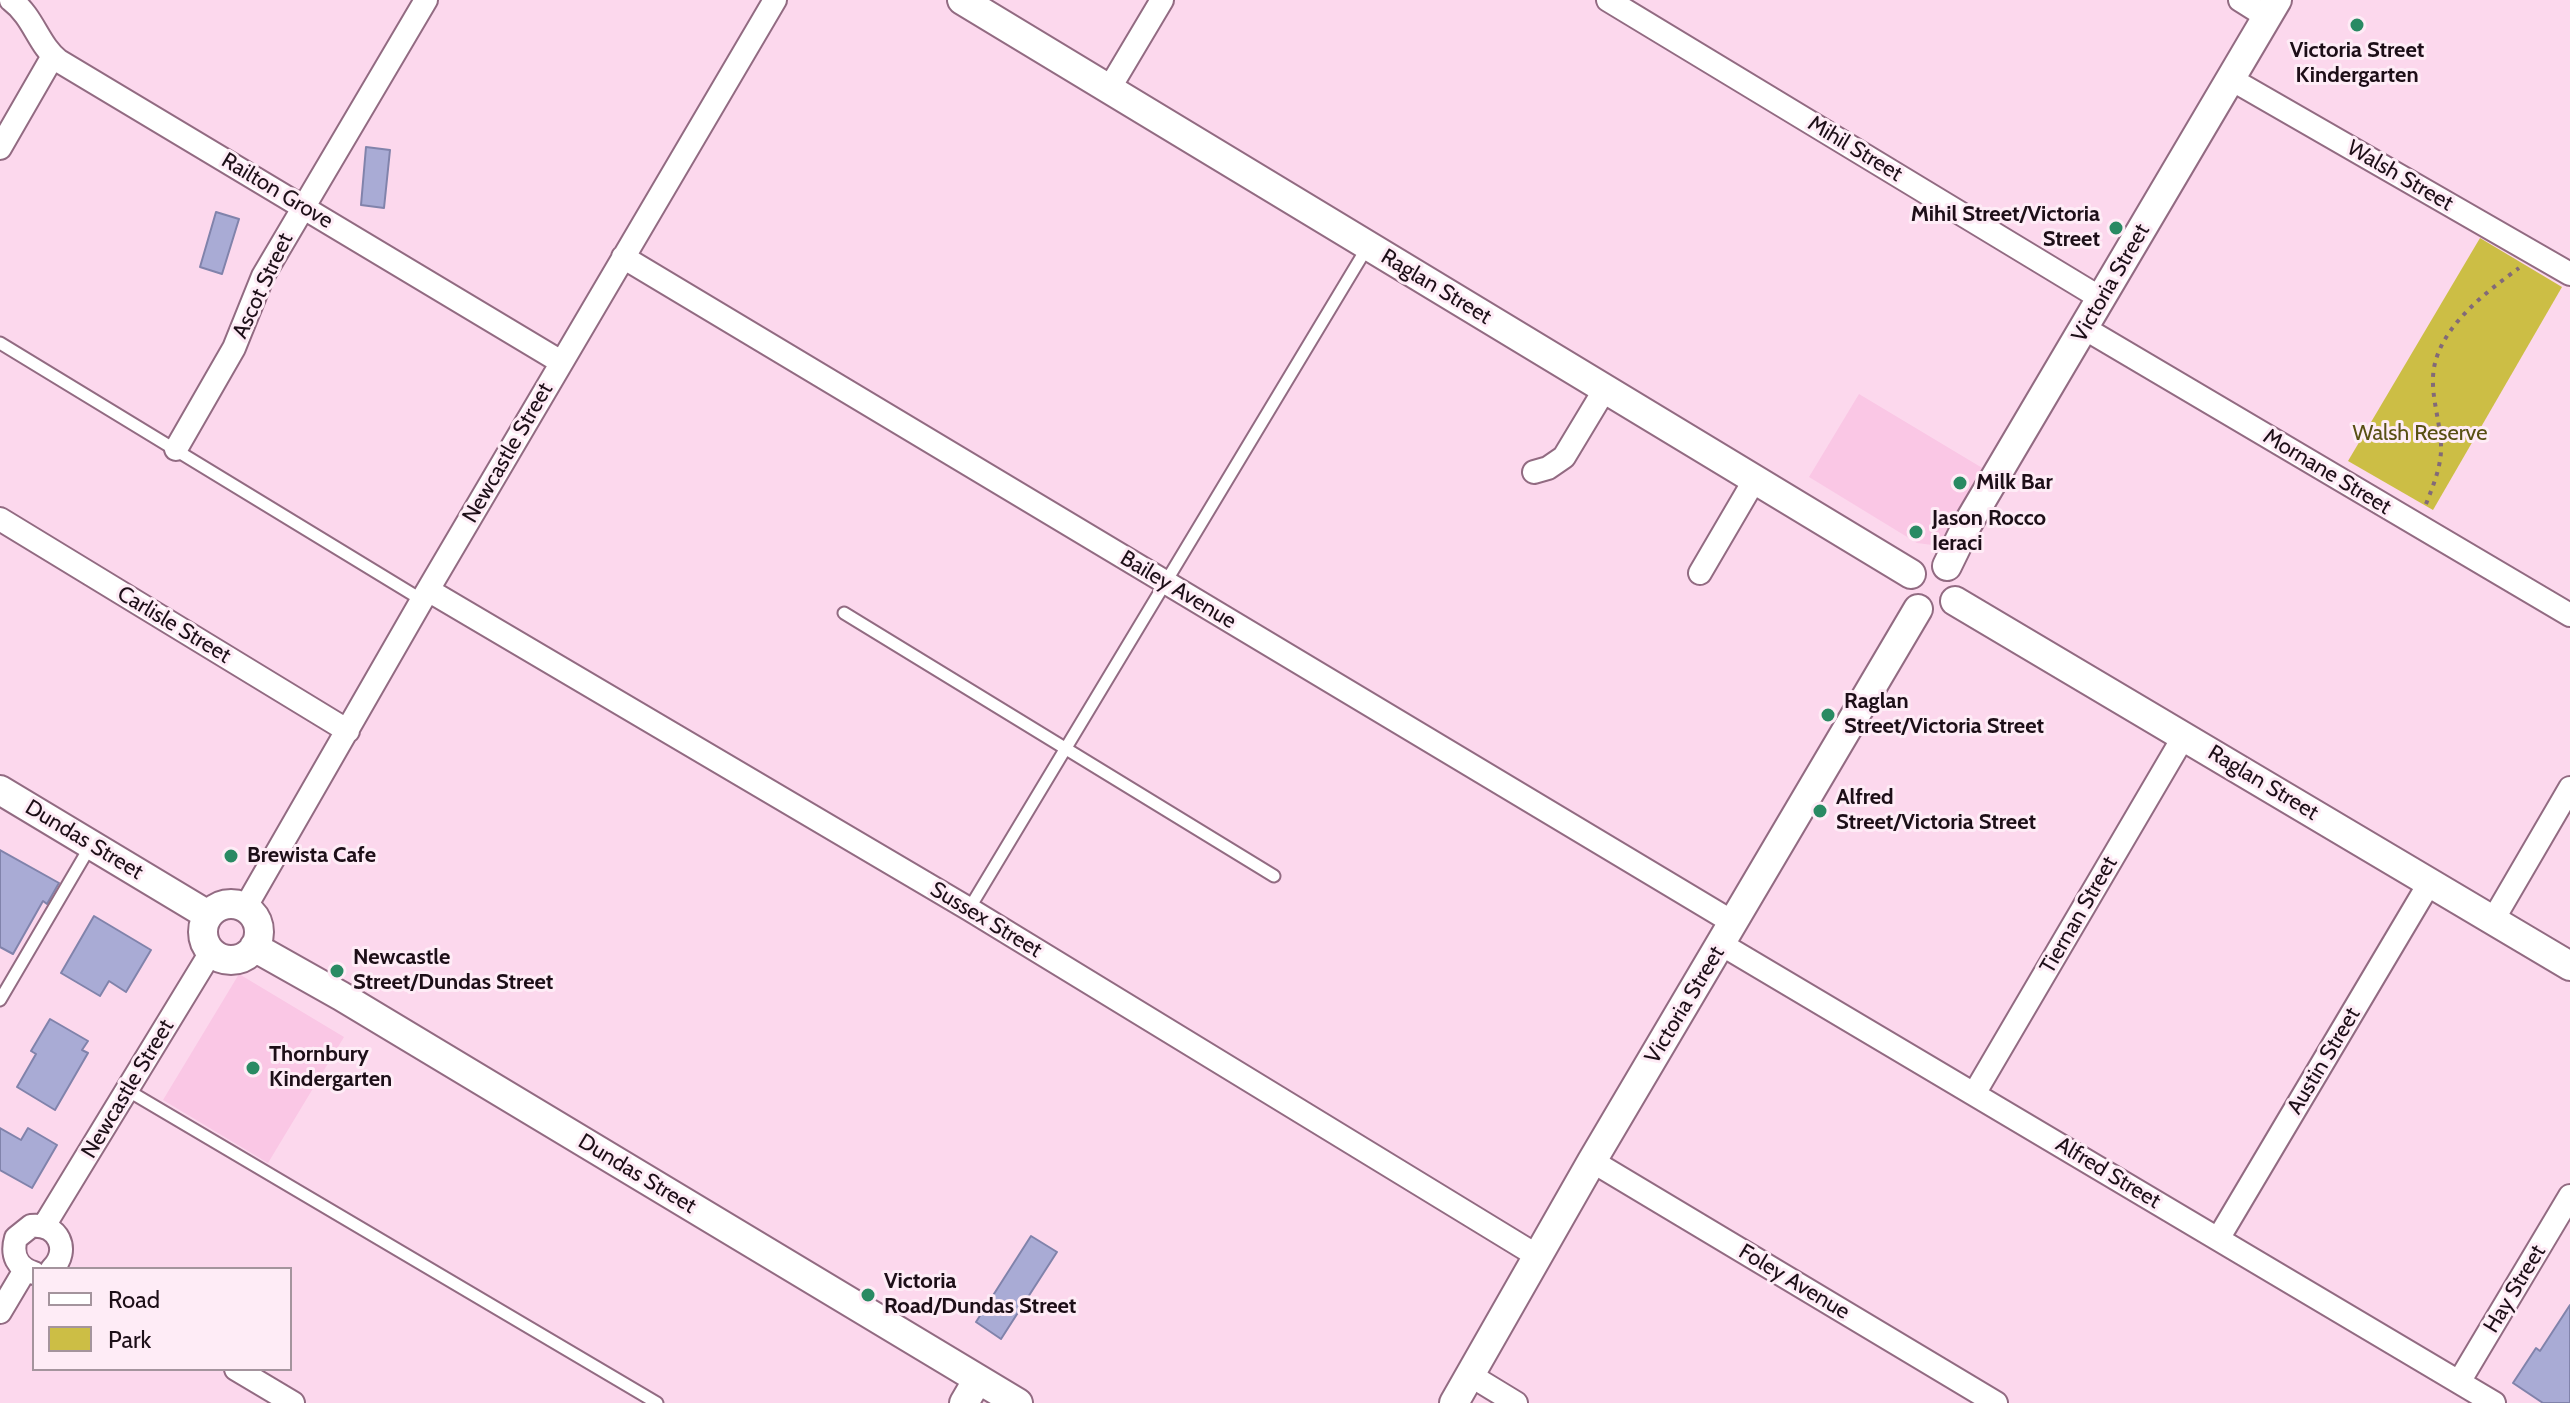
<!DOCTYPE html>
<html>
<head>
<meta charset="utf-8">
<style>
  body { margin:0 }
  #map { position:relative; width:2570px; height:1403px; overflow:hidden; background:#fcd8ed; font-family:Cabin,sans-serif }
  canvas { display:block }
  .legend { position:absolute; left:32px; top:1267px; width:260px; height:104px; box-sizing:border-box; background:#feecf6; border:2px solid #a4949d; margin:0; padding:10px 14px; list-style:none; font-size:24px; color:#1d0f18 }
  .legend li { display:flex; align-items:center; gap:16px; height:40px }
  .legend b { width:40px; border:2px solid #a4949d }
</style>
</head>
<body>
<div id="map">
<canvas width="2570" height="1403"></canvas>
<ul class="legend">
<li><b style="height:10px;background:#fff"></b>Road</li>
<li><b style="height:22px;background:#ccbe45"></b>Park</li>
</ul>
</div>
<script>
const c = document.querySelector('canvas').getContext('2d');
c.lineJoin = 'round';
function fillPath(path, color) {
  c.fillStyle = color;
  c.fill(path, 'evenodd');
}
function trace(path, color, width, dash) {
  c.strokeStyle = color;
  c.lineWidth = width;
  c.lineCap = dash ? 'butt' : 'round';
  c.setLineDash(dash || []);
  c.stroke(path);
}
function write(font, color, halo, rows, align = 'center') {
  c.font = font + ' Cabin,sans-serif';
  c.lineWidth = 6;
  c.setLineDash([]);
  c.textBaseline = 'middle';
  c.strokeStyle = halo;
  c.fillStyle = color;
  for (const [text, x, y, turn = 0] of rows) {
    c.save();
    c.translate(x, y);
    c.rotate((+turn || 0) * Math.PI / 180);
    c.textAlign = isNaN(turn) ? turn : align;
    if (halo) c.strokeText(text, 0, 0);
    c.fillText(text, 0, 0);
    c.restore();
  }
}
fillPath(new Path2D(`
  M1859,394l125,75 -44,77 -23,-3 -108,-66z
  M239,974l105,63 -76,126 -105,-63z`), '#fac7e5');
fillPath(new Path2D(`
  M2480,238l82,49 -129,223 -85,-49z`), '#ccbe45');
const building = new Path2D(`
  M366,147l24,3 -6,58 -23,-3z
  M216,212l23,7 -17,55 -22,-7z
  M0,850l59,33 -12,21 -4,-3 -30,53 -13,-7z
  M94,916l57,34 -25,42 -17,-11 -9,15 -39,-23z
  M50,1019l38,22 -6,9 6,3 -33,57 -38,-23 19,-33 -5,-3z
  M0,1128l21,12 7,-12 29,17 -25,43 -32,-18z
  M1031,1236l26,16 -56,87 -25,-17z
  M2570,1305v98h-27l-30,-20 23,-35 4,3z`);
fillPath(building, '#a9abd5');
trace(building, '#8183ab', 2);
const service = new Path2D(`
  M0,343l422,257
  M844,613l430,263
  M969,909l399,-663
  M0,1000l91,-155
  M127,1090l530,313`);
const minor = new Path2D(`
  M11,0c23,17 27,45 48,61l502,301
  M1608,0l494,299
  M2240,0l27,17
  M2231,79l339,195
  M1109,89l53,-89
  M0,148l53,-92
  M623,257l1111,666
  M2084,328l486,287
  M176,449l58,-101 29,-72 163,-276
  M1534,472l14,-4 16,-11 41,-68
  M0,519l348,212
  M1700,573l55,-94
  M428,590l541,319 570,348
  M245,908l177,-308 353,-600
  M2493,920l77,-132
  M1721,944l773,459
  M1974,1094l210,-358
  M1592,1161l404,242
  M44,1226l167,-274
  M2218,1239l212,-357
  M34,1273c-17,-5 -23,-18 -18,-35l15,-12c27,-3 40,24 21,43
  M0,1312l25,-42
  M236,1369l57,34
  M1470,1375l46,28
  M2459,1382l111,-186`);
const tertiary = new Path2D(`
  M962,0l949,574
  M1947,566l20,-41 310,-525
  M1955,601l615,365
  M0,790l208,125
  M203 932a28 28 0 1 1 56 0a28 28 0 1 1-56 0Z
  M254,947l87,49 677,407
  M964,1403l14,-24
  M1454,1403l138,-242 326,-552`);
trace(service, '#926b82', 15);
trace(minor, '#926b82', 26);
trace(tertiary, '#926b82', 32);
trace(new Path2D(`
  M2426,504c7,-18 16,-39 15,-59 -1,-23 -9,-46 -8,-68 2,-47 52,-84 86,-109`), '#826a78', 4, [4, 6]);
trace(service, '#fff', 11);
trace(minor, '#fff', 22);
trace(tertiary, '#fff', 28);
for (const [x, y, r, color] of [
  [2357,25,8,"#298a63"],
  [2116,228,8,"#298a63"],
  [1960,483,8,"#298a63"],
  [1916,532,8,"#298a63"],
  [1828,715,8,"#298a63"],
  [1820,811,8,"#298a63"],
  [231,856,8,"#298a63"],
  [337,971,8,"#298a63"],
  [253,1068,8,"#298a63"],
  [868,1295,8,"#298a63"]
]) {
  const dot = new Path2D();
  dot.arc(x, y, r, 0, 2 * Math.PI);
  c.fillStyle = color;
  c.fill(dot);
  trace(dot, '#feecf6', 3);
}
write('bold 22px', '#1d0f18', '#feecf6', [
  ["Victoria Street",2357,51,"center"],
  ["Kindergarten",2357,76,"center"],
  ["Mihil Street/Victoria",2100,215,"right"],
  ["Street",2100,240,"right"],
  ["Milk Bar",1976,483],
  ["Jason Rocco",1932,519],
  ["Ieraci",1932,544],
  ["Raglan",1844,702],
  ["Street/Victoria Street",1844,727],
  ["Alfred",1836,798],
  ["Street/Victoria Street",1836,823],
  ["Brewista Cafe",247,856],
  ["Newcastle",353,958],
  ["Street/Dundas Street",353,983],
  ["Thornbury",269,1055],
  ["Kindergarten",269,1080],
  ["Victoria",884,1282],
  ["Road/Dundas Street",884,1307]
], 'left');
write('22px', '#1d0f18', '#feecf6', [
  ["Mihil Street",1855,149,31],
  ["Walsh Street",2400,176,30],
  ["Railton Grove",277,191,31],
  ["Victoria Street",2111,283,-60],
  ["Ascot Street",263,286,-65],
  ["Raglan Street",1436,287,31],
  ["Newcastle Street",508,453,-60],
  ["Mornane Street",2327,472,31],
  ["Bailey Avenue",1178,590,31],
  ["Carlisle Street",174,625,31],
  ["Raglan Street",2263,783,31],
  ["Dundas Street",84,840,31],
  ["Tiernan Street",2079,915,-60],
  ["Sussex Street",986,920,31],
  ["Victoria Street",1685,1005,-59],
  ["Austin Street",2324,1061,-59],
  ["Newcastle Street",128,1089,-59],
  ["Alfred Street",2108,1173,31],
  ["Dundas Street",637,1174,31],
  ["Foley Avenue",1794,1282,31],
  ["Hay Street",2515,1289,-59]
]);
write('22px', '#585013', '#feecf6', [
  ["Walsh Reserve",2420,434]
]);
</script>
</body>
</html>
